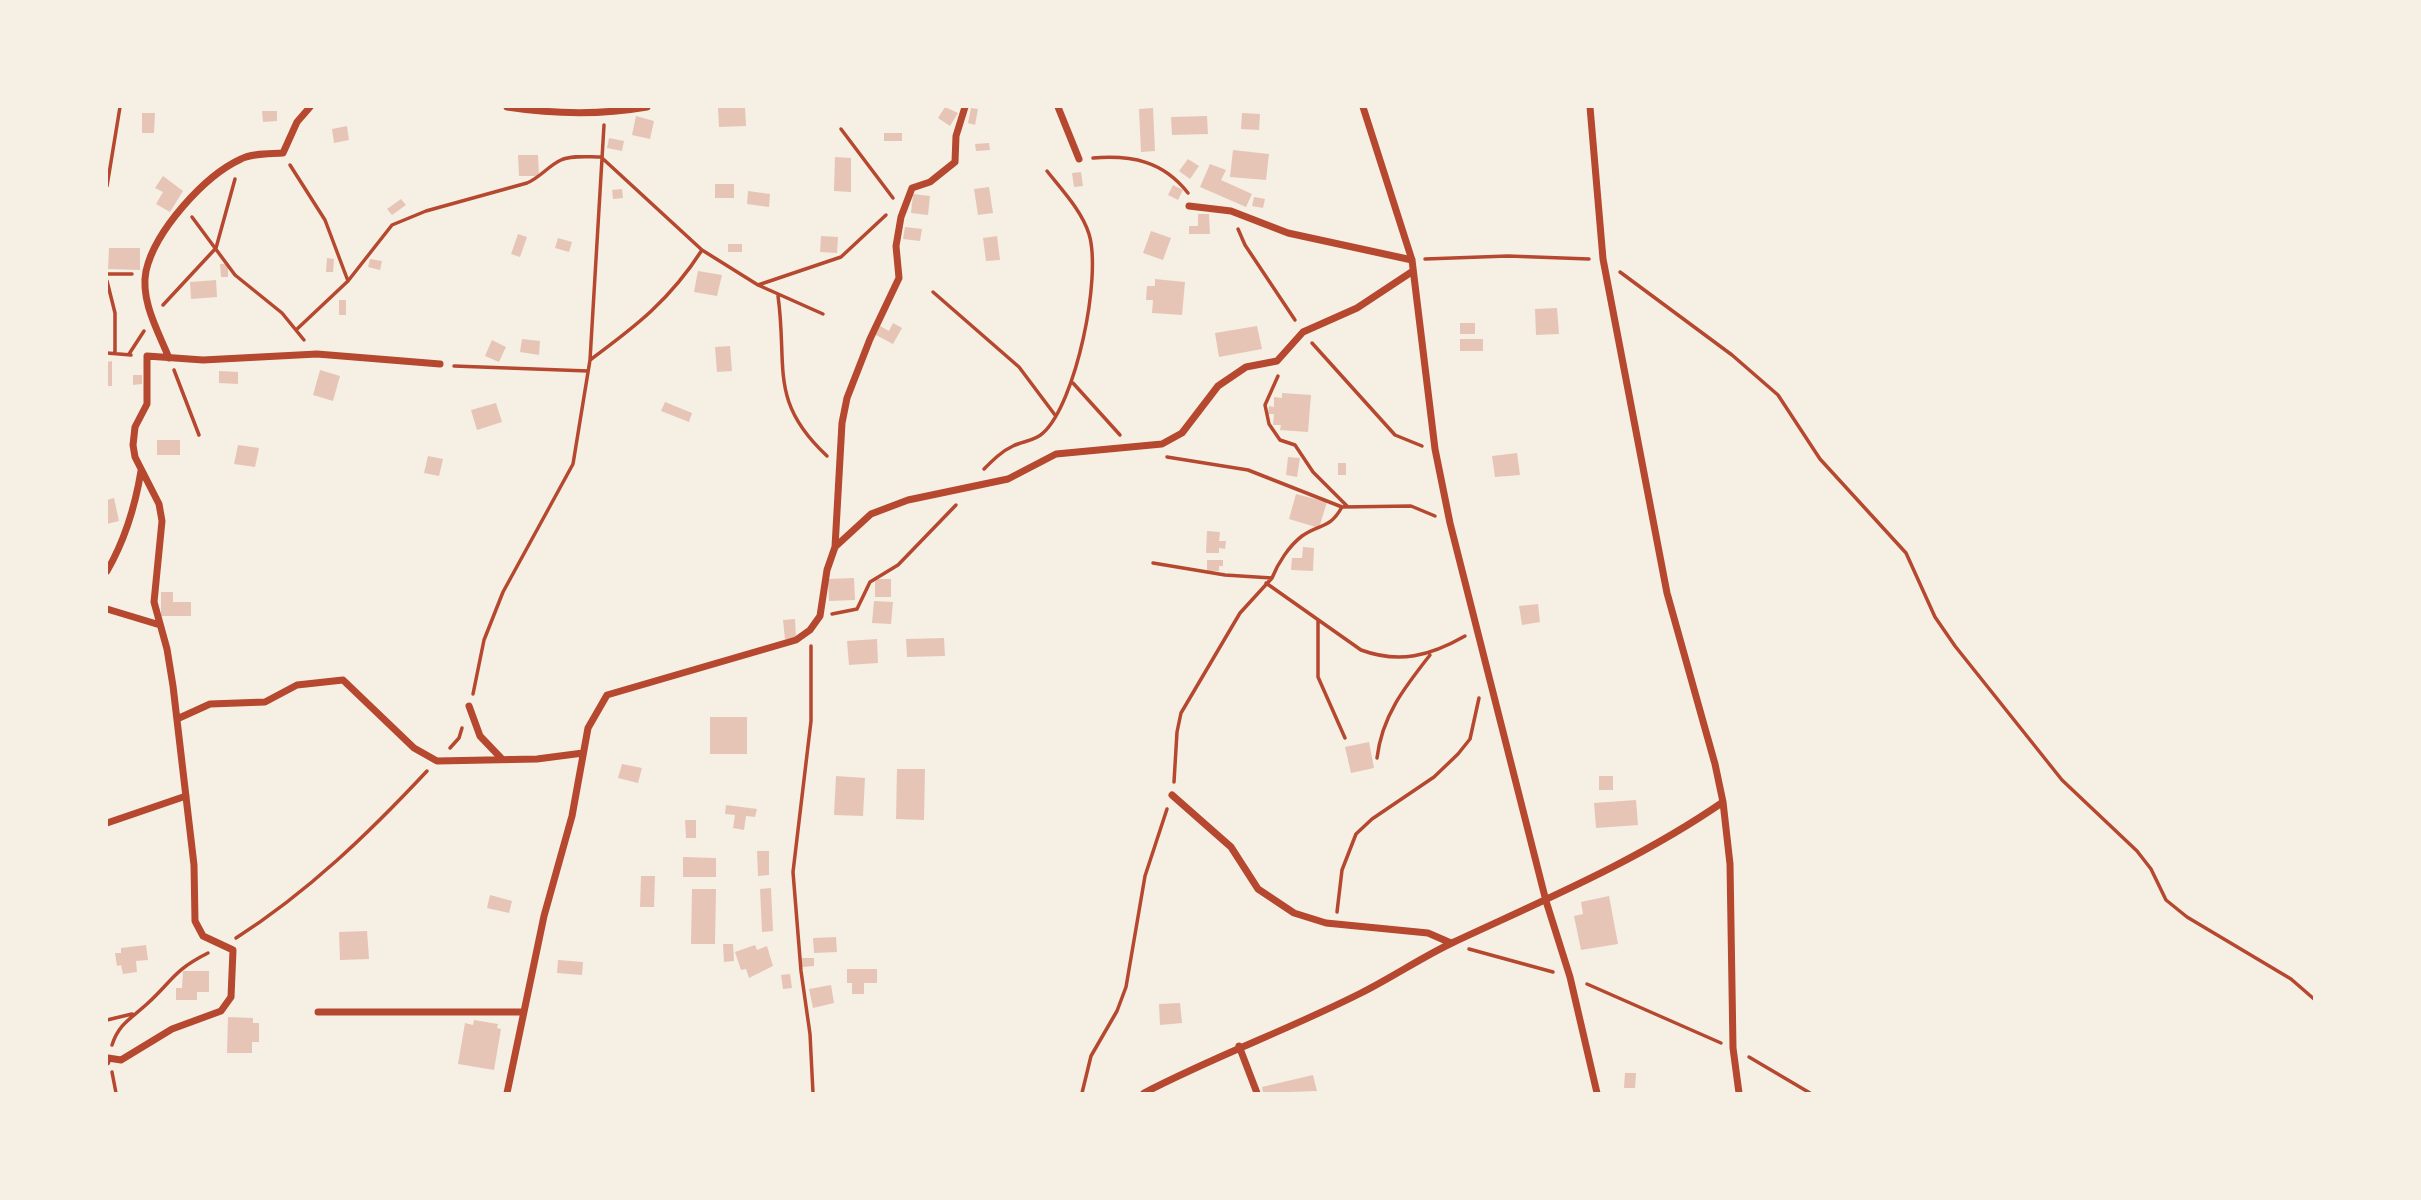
<!DOCTYPE html>
<html>
<head>
<meta charset="utf-8">
<style>
  body { margin:0 }
  #map { position:relative; width:2421px; height:1200px; overflow:hidden; background:#f6efe4; font-family:"DM Sans",sans-serif }
  canvas { display:block }
  .frame { position:absolute; inset:0; border:108px solid #f6efe4; pointer-events:none }
</style>
</head>
<body>
<div id="map">
<canvas width="2421" height="1200"></canvas>
<div class="frame"></div>
</div>
<script>
const c = document.querySelector('canvas').getContext('2d');
c.lineJoin = 'round';
function fillPath(path, color) {
  c.fillStyle = color;
  c.fill(path, 'evenodd');
}
function trace(path, color, width, dash) {
  c.strokeStyle = color;
  c.lineWidth = width;
  c.lineCap = dash ? 'butt' : 'round';
  c.setLineDash(dash || []);
  c.stroke(path);
}
fillPath(new Path2D(`
  M745,107l1,19 -27,1 -1,-19z
  M945,107l13,6 -8,13 -12,-8z
  M971,108l7,1 -3,16 -7,-2z
  M1153,108l2,43 -14,1 -2,-43z
  M262,111h15v10l-14,1z
  M142,113h13l-1,20h-12z
  M1242,113l18,1 -1,16 -18,-1z
  M636,116l18,5 -4,18 -18,-4z
  M1207,116l1,18 -36,1 -1,-18z
  M347,126l2,14 -15,3 -2,-14z
  M884,133h18v8h-18z
  M609,138l15,3 -2,10 -15,-3z
  M989,143l1,7 -14,1 -1,-7z
  M1233,150l36,4 -3,26 -36,-3z
  M518,155h20l1,21h-20z
  M835,157l16,1v34l-17,-1z
  M1188,159l11,7 -9,13 -11,-8z
  M1210,164l16,6 -5,10 31,14 -6,13 -46,-20z
  M1081,172l2,14 -9,1 -2,-14z
  M163,176l20,15 -13,21 -14,-8 7,-12 -8,-4z
  M715,184h19v14h-19z
  M1173,185l10,5 -5,10 -10,-5z
  M989,187l4,26 -15,2 -4,-26z
  M622,189l1,9 -10,1 -1,-9z
  M748,191l22,3 -1,13 -22,-3z
  M913,194l17,2 -2,19 -17,-2z
  M1254,197l11,2 -2,9 -11,-2z
  M401,199l5,6 -14,10 -5,-6z
  M1198,214h11l1,20h-21v-8h9z
  M905,227l17,2 -2,12 -17,-2z
  M1151,231l20,7 -8,22 -20,-7z
  M518,234l9,3 -7,20 -9,-3z
  M821,236l17,1 -1,16 -17,-1z
  M997,236l3,24 -14,1 -3,-23z
  M558,238l14,4 -3,10 -14,-4z
  M728,244h14v8h-14z
  M109,248h31v22l-32,-1z
  M327,258l7,1 -1,13h-7z
  M370,259l12,2 -2,9 -12,-3z
  M220,264h8v13h-7z
  M698,271l24,4 -5,21 -23,-4z
  M1155,279l30,3 -3,33 -30,-2 1,-13h-7l1,-14h8z
  M216,280l1,17 -26,2 -1,-17z
  M339,300h7v15h-7z
  M1557,308l2,26 -23,1 -1,-26z
  M893,323l9,5 -9,16 -17,-9 4,-9 9,5z
  M1460,323h15v11h-15z
  M1257,326l5,23 -43,8 -4,-24z
  M522,339l18,2 -1,14 -19,-3z
  M1460,339h23v12h-23z
  M492,340l14,7 -7,15 -14,-6z
  M730,346l2,25 -15,1 -2,-25z
  M112,361v25h-5v-24z
  M320,370l20,6 -7,25 -20,-6z
  M219,371l19,1v12l-19,-1z
  M133,375h9v9l-9,1z
  M1282,393l29,2 -3,37 -28,-2 1,-5h-8l1,-11h-6l1,-8 5,1v-10l8,1z
  M665,402l27,11 -3,9 -28,-11z
  M496,403l6,19 -25,8 -6,-20z
  M157,440h23v15h-23z
  M238,445l21,3 -4,19 -21,-3z
  M1517,453l3,22 -25,2 -3,-21z
  M428,456l15,3 -4,17 -15,-3z
  M1288,457l12,1 -3,19 -11,-2z
  M1338,463h8v12h-8z
  M1296,494l31,8 -8,26 -30,-9z
  M114,498l5,23 -12,3v-24z
  M1207,531l13,1 -1,9h7l-1,8 -6,-1v5h-13z
  M1303,547l11,1 -1,23 -22,-1 1,-12h10z
  M1207,560h16v6h-4v5h-12z
  M854,578l1,22 -26,1 -1,-22z
  M875,579h16v18h-16z
  M161,592h12v10h18v14h-30z
  M874,601l19,1 -2,22 -19,-1z
  M1538,604l2,18 -18,3 -3,-19z
  M795,619l1,19 -11,1 -2,-19z
  M944,638l1,18 -38,1 -1,-18z
  M877,639l1,24 -29,2 -2,-24z
  M710,717h37v37h-37z
  M1369,742l5,26 -23,5 -6,-26z
  M622,764l20,4 -4,15 -20,-5z
  M897,769h28l-1,51 -28,-1z
  M836,776l29,2 -2,38 -29,-1z
  M1599,776h14v14h-14z
  M1636,800l2,25 -42,3 -2,-25z
  M726,805l31,4 -2,8 -9,-1 -2,14 -11,-2 2,-13 -10,-1z
  M685,820h11v18h-10z
  M757,851h12v24l-11,1z
  M683,857l33,1v19h-33z
  M641,876h14l-1,31h-14z
  M771,888l2,43 -11,1 -2,-43z
  M692,889h24l-1,55h-24z
  M490,895l22,6 -3,12 -22,-5z
  M1609,896l9,48 -37,6 -7,-34 9,-2 -2,-12z
  M367,931l2,28 -29,1 -1,-28z
  M836,937l1,15 -23,1 -1,-15z
  M723,944h10l1,17 -10,1z
  M146,945l2,15 -12,1 1,11 -14,2 -2,-9 -4,1 -2,-13h6v-5z
  M755,945l2,5 10,-4 6,20 -24,12 -3,-9 -5,1 -6,-18z
  M802,958h12v8l-12,1z
  M558,960l25,2 -1,13 -25,-2z
  M847,969h30v14h-13v11h-12v-11h-5z
  M183,971h26v21h-12v8h-21v-12h6z
  M790,974l2,14 -9,1 -2,-14z
  M831,985l3,18 -21,5 -4,-19z
  M1180,1003l2,20 -22,2 -1,-21z
  M228,1017l25,1v5h6v19h-7v11h-25z
  M474,1020l24,4 -1,4 4,1 -7,41 -36,-6 7,-41 8,2z
  M1625,1073h11l-1,15h-11z
  M1313,1075l4,16 -54,2 -1,-6z`), '#e6c5b7');
trace(new Path2D(`
  M841,129l52,69
  M1093,158c39,-3 70,3 95,35
  M290,165l35,55 23,61
  M107,186l13,-79
  M192,217l43,58 47,38 22,27
  M1238,229l7,16 50,75
  M1425,259l83,-3 81,3
  M1620,272l112,83 46,40 42,64 86,94 29,64 20,29 107,134 75,71 14,18 15,31 21,17 104,62 23,20
  M107,274h25
  M107,281l8,32v40
  M758,285l83,-28 45,-42
  M933,292l86,75 36,48
  M778,296c10,71 -10,105 49,160
  M163,305l53,-57 19,-69
  M296,330l52,-49 44,-56 34,-14 101,-28c14,-6 21,-17 34,-23 11,-5 27,-3 40,-3l101,93 56,35 65,29
  M1312,343l83,92 27,11
  M107,353l24,2
  M129,354l15,-23
  M590,360c46,-34 80,-60 112,-110
  M454,366l134,5
  M174,370l25,65
  M1278,376l-13,29 4,19 11,16 15,5 18,27 34,34
  M1073,383l47,52
  M1167,457l81,13 94,37
  M984,469c9,-9 18,-18 29,-23 10,-5 22,-5 30,-13 33,-30 59,-156 46,-199 -7,-23 -27,-44 -42,-63
  M1153,563l72,12 47,3c6,-15 17,-32 30,-42 18,-13 27,-6 40,-29l69,-1 24,10
  M1266,583l95,67c38,14 69,6 104,-14
  M832,614l25,-5 13,-27 28,-17 58,-60
  M1318,621v56l27,61
  M811,646v75l-18,151 8,99 9,63 3,59
  M473,694l11,-54 19,-48 70,-128 17,-104 14,-235
  M450,748l9,-10 3,-10
  M1377,758c5,-42 27,-70 53,-103
  M1174,782l3,-50 4,-19 59,-100 32,-35
  M1337,912l5,-42 14,-36 16,-15 62,-42 24,-23 12,-15 9,-41
  M236,938c72,-46 133,-105 191,-167
  M1469,949l84,23
  M1587,984l134,59
  M107,1020l25,-6
  M112,1045c7,-22 20,-27 36,-42 25,-23 26,-33 60,-50
  M1749,1057l61,36
  M112,1072l4,21
  M1082,1093l9,-37 26,-45 9,-24 19,-111 22,-67`), '#b5482f', 3.5);
trace(new Path2D(`
  M507,107c46,7 94,8 140,0
  M1058,107l21,52
  M1363,107l49,153 23,189 15,74 96,378 24,76 27,116
  M1590,107l13,152 64,334 48,171 8,38 7,62 3,184 6,45
  M1189,206l42,5 57,22 124,27
  M169,358c-10,-25 -29,-57 -23,-87 9,-40 58,-95 95,-112 11,-6 29,-5 42,-6l14,-31 13,-15
  M835,547l36,-33 37,-14 100,-21 48,-25 106,-10 20,-11 36,-47 28,-19 31,-6 26,-29 54,-24 56,-37
  M107,571c18,-31 28,-64 34,-100
  M107,609l53,16
  M469,706l11,30 21,22
  M177,719l33,-15 55,-2 32,-17 46,-5 71,68 23,13 100,-2 46,-6
  M1172,795l59,52 27,42 36,24 32,10 102,10 23,10
  M107,823l79,-27
  M318,1012h206
  M1239,1046l18,47
  M107,1062l1,-4 13,2 51,-31 49,-18 10,-14 2,-47 -30,-14 -8,-15 -1,-56 -21,-179 -6,-37 -13,-47 8,-81 -3,-17 -24,-47 -2,-12 2,-18 12,-23v-48l56,4 114,-6 123,10
  M507,1093l37,-177 28,-100 16,-88 19,-33 189,-55 14,-10 10,-14 7,-46 8,-23 7,-124 5,-25 23,-59 29,-61 -3,-32 5,-29 11,-29 18,-6 25,-20 1,-26 9,-29
  M1144,1093c71,-37 146,-64 217,-100 32,-16 61,-36 93,-51 92,-43 185,-82 269,-140`), '#b5482f', 7);
</script>
</body>
</html>
